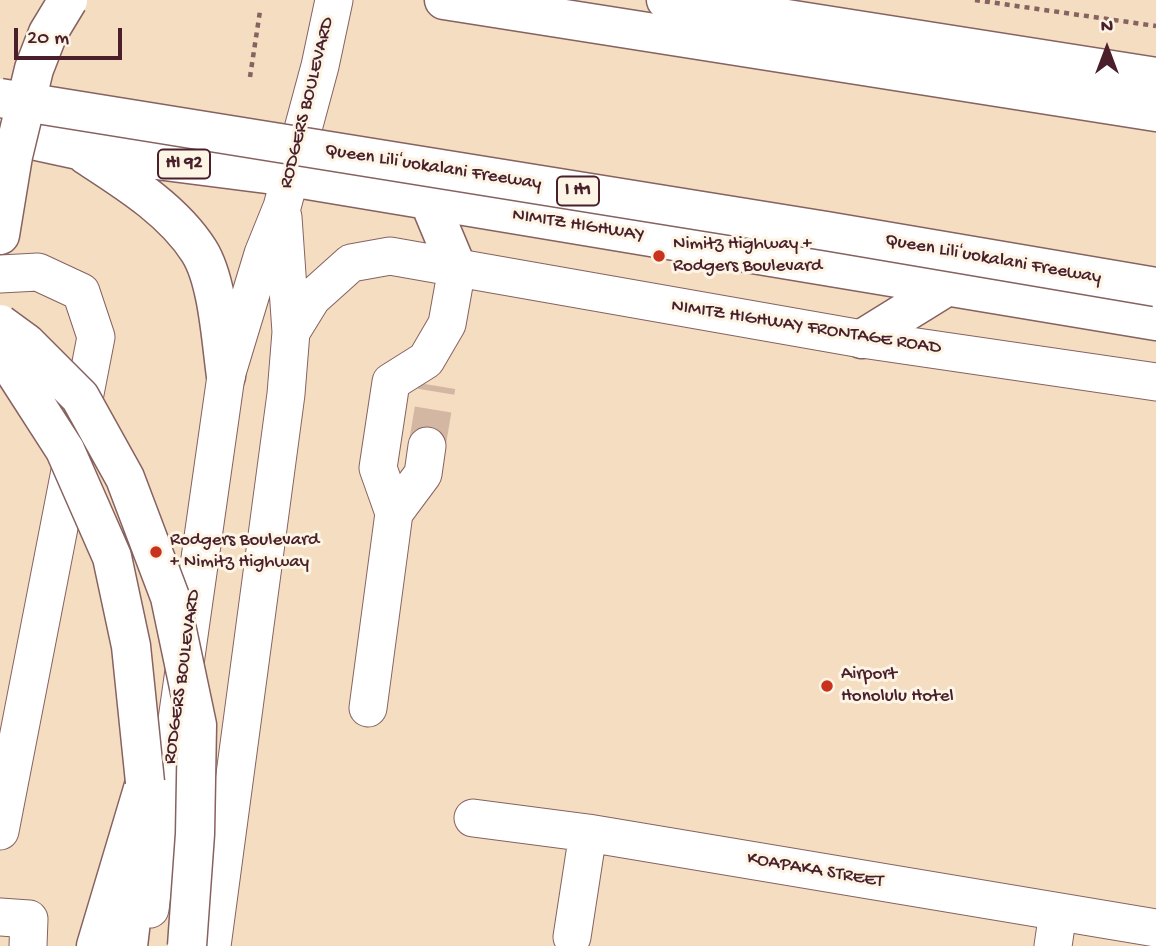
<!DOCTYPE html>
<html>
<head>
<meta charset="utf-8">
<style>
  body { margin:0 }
  #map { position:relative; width:1156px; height:946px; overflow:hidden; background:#f5ddc1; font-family:"Gochi Hand",sans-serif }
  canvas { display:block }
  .north { position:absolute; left:1072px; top:14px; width:70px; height:70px; -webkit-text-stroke:5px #fcf5e5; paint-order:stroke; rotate:0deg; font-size:19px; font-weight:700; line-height:28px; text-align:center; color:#4a1f2b }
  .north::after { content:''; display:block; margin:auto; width:24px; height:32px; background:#4a1f2b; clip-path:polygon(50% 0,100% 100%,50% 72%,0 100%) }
  .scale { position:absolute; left:14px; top:28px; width:108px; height:32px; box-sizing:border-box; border:4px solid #4a1f2b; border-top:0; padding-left:9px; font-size:21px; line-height:24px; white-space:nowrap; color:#4a1f2b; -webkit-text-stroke:5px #fcf5e5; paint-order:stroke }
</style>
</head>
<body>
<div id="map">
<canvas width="1156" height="946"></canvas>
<div class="north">N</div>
<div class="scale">20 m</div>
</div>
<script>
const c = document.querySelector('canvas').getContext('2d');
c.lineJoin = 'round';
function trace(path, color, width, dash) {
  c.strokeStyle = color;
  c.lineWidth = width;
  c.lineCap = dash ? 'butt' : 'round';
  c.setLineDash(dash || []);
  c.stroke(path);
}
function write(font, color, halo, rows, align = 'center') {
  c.font = font + ' "Gochi Hand",sans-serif';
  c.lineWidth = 6;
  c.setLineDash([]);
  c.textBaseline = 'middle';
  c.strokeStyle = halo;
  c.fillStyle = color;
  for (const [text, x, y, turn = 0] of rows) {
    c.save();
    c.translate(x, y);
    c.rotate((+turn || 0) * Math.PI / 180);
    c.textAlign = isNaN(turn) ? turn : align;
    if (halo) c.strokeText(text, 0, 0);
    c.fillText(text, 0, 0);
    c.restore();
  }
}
trace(new Path2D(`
  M427,446l10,-60`), '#d3b7a3', 37, [37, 18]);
const minor = new Path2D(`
  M0,274l38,-2 43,20 15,45 -96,494
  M291,332l21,-34 39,-35 39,-7 472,83 294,43
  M394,513l29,-39 4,-28
  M368,708l26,-195 -16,-45 13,-86 35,-22 21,-36 10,-56
  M473,818l115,15 568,95
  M150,909l76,-533 37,-122 19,-47 38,-141 14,-66
  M0,917l29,2 -1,27
  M572,937l16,-104
  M212,946l74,-552 5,-62 -8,-115
  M1053,946l5,-34`);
const major = new Path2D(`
  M666,0l490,77
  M0,133l78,17 212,27 866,144
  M86,155c40,26 87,55 113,96 19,30 22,90 27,125
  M429,201l28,67
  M862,339l84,-52`);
const highway = new Path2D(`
  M444,0l712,112
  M0,235l13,-79
  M96,946l49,-164
  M128,946l10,-85`);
trace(minor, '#866260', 39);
trace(major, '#866260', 41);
trace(highway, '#866260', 41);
trace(new Path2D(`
  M975,0l181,26
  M250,77l10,-66`), '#866260', 4.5, [5, 5]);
trace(minor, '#fff', 37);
trace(major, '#fff', 38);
trace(highway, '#fff', 38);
const highwayBridge = new Path2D(`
  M0,98l826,133 330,56
  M13,156l21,-87 14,-36 20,-33
  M0,324l26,19 54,54 45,81 45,119 27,128 -2,109 -8,112
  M0,349l65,101 47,107 19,89 14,136`);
trace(highwayBridge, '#866260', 41, []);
trace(highwayBridge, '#fff', 38);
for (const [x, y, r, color] of [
  [659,256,7,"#c8321e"],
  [156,552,7,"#c8321e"],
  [827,686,7,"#c8321e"]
]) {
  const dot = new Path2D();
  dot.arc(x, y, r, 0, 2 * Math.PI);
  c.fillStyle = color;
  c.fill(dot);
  trace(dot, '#fcf5e5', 2.5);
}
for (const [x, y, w] of [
  [184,164,52],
  [578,191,42]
]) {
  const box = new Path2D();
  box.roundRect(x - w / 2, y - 14.5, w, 29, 5);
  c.fillStyle = '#fcf5e5';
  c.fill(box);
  trace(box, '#4a1f2b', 2);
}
write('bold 18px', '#4a1f2b', null, [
  ["HI 92",184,164],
  ["I H1",578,191]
]);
write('19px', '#4a1f2b', '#fcf5e5', [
  ["RODGERS BOULEVARD",308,103,-76],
  ["Queen Liliʻuokalani Freeway",433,168,9],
  ["NIMITZ HIGHWAY",578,226,9],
  ["Queen Liliʻuokalani Freeway",993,260,10],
  ["NIMITZ HIGHWAY FRONTAGE ROAD",806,328,9],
  ["RODGERS BOULEVARD",183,677,-82],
  ["KOAPAKA STREET",815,871,10]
]);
write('19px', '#4a1f2b', '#fcf5e5', [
  ["Nimitz Highway +",673,245],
  ["Rodgers Boulevard",673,267],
  ["Rodgers Boulevard",170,541],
  ["+ Nimitz Highway",170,563],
  ["Airport",841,675],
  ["Honolulu Hotel",841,697]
], 'left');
</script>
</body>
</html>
